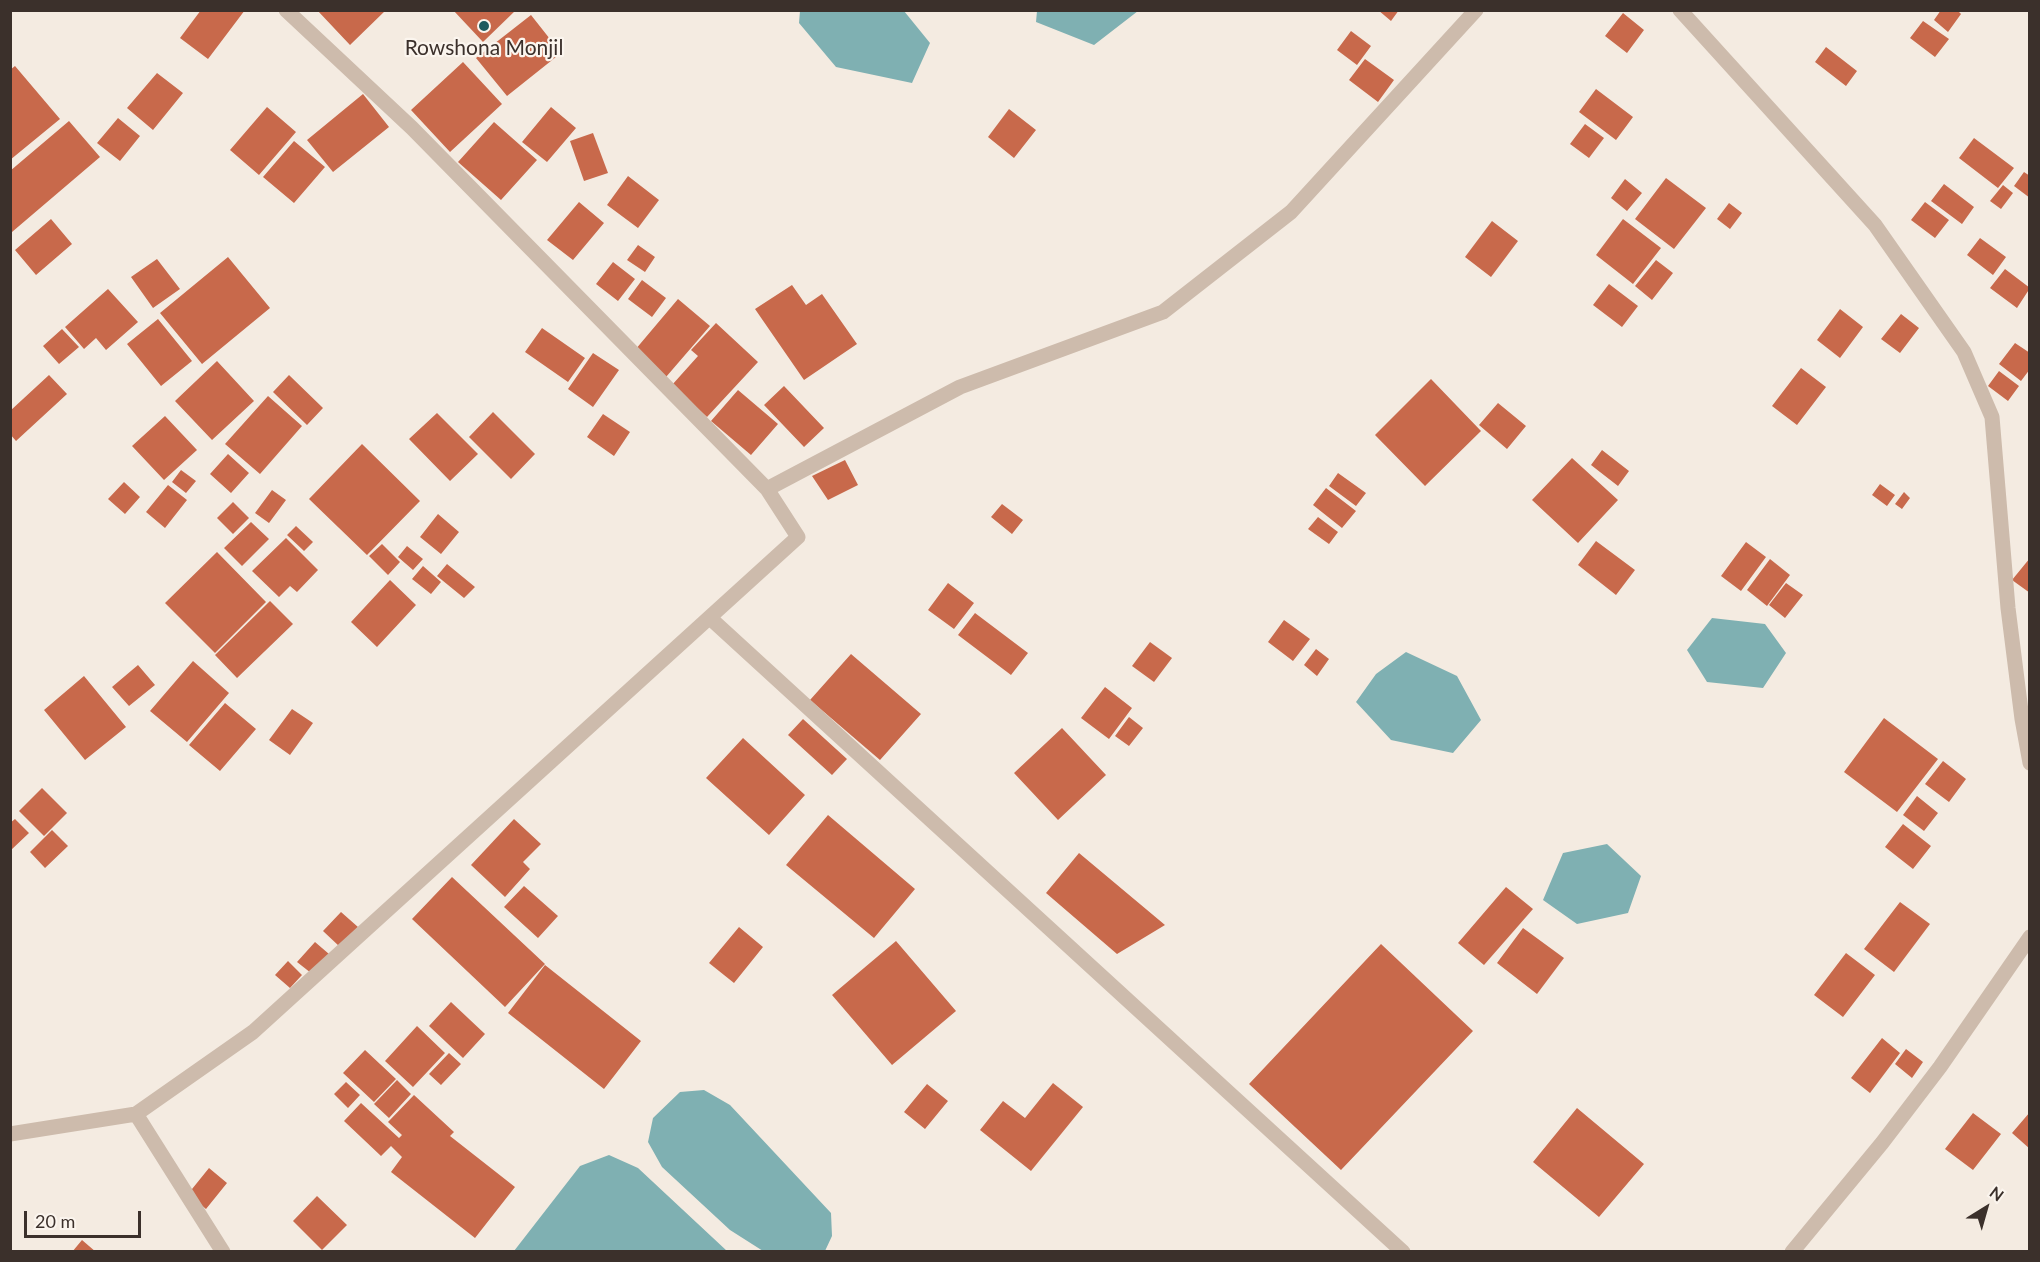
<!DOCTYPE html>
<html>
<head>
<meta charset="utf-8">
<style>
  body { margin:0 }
  #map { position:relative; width:2040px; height:1262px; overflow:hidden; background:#f4ebe1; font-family:Lato,sans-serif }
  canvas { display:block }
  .frame { position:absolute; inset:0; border:12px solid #3b302b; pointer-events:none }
  .north { position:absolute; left:1956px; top:1178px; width:60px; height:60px; -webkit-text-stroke:4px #fbf5ee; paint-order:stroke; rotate:37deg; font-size:16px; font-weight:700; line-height:24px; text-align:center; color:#3b302b }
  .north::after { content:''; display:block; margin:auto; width:21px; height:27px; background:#3b302b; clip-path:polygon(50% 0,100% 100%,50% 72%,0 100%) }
  .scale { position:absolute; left:24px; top:1211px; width:117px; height:27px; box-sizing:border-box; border:3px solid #3b302b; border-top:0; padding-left:8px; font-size:18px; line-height:21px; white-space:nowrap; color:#3b302b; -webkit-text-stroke:4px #fbf5ee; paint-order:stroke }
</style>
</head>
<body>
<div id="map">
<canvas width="2040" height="1262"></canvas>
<div class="frame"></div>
<div class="north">N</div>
<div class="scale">20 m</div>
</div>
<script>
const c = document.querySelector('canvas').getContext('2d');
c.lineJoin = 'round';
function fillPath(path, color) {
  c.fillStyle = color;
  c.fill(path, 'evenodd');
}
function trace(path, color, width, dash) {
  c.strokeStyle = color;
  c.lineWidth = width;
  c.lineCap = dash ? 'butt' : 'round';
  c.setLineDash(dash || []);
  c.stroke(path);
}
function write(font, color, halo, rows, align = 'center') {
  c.font = font + ' Lato,sans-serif';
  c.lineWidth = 4.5;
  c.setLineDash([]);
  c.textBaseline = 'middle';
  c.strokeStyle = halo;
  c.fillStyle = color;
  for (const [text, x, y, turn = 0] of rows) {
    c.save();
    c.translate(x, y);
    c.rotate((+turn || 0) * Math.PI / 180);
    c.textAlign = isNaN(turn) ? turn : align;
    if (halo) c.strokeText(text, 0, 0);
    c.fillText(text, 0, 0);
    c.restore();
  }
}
fillPath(new Path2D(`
  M800,11h104l26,32 -18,40 -76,-16 -37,-44z
  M1037,11v-1l101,1 -44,34 -58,-23z
  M1712,618l53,6 21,29 -23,35 -56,-6 -20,-32z
  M1406,652l51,24 24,44 -28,33 -62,-13 -35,-38 20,-28z
  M1607,844l34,32 -13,37 -51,11 -34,-24 20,-47z
  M704,1090l26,15 101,108 1,23 -7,15h-62l-33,-21 -68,-63 -14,-25 5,-24 27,-26z
  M609,1155l29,13 89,83h-213l66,-85z`), '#7fb0b2');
fillPath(new Path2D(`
  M201,10h44l-37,49 -28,-21z
  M317,10h69l-36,35z
  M453,10h63l-33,32z
  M1378,10h21l-8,11z
  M1941,10h16l4,4 -13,18 -14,-12z
  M1623,13l21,17 -17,23 -22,-17z
  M531,15l30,38 -54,43 -31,-38z
  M1923,21l26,18 -14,18 -25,-19z
  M1351,31l20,15 -14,19 -20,-15z
  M1826,47l31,24 -11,15 -31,-24z
  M1365,59l29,21 -16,22 -29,-22z
  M463,62l39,42 -52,48 -39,-42z
  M15,66l45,53 -50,41v-90z
  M157,73l26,20 -30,37 -26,-22z
  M1596,89l37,28 -17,23 -37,-28z
  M363,94l26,33 -56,45 -26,-32z
  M267,107l29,25 -37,43 -29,-25z
  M551,107l25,21 -29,34 -25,-20z
  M1009,109l27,21 -22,28 -26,-21z
  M118,118l22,18 -20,25 -23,-18z
  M69,121l31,36 -88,75 -2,-2v-59z
  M494,122l43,38 -36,40 -43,-38z
  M1585,124l19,14 -15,20 -19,-14z
  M593,133l15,40 -24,8 -14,-40z
  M1974,138l40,30 -16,20 -39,-30z
  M294,141l31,26 -31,36 -31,-26z
  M2024,172l6,4v22l-16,-12z
  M628,176l31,24 -21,28 -31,-23z
  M1666,178l40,30 -32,41 -39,-30z
  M1625,179l17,14 -15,18 -16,-13z
  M1944,184l30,23 -12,17 -31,-23z
  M2003,185l10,8 -12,16 -11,-8z
  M579,202l25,21 -31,37 -26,-20z
  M1925,202l24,18 -14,18 -24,-18z
  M1729,203l13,10 -12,16 -13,-10z
  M51,219l21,25 -36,31 -21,-25z
  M1623,219l38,29 -28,36 -37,-29z
  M1492,221l26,20 -27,36 -26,-20z
  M1980,238l26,19 -13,18 -26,-20z
  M638,245l17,12 -10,15 -18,-12z
  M228,257l42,51 -68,56 -42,-51z
  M157,259l23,30 -27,19 -22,-31z
  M1656,260l17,13 -21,27 -17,-14z
  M613,262l22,17 -17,22 -22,-17z
  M2005,269l25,19 -13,20 -27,-20z
  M642,280l24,18 -14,19 -24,-18z
  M1609,284l29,22 -16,21 -29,-22z
  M792,285l14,20 16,-11 35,50 -53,36 -49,-71z
  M108,289l30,33 -32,28 -10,-12 -12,11 -19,-22z
  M678,299l32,27 -44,51 -31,-27z
  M1840,309l23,18 -23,31 -23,-18z
  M1901,314l18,14 -19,25 -19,-14z
  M158,319l34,42 -31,25 -34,-42z
  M716,323l42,39 -51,55 -35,-32 26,-29 -7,-6z
  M542,328l43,30 -17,24 -43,-30z
  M62,329l17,18 -20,17 -16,-18z
  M2015,343l15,10v16l-9,12 -22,-17z
  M593,353l26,17 -26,37 -25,-18z
  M217,361l37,40 -42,39 -37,-39z
  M1801,368l25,19 -29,38 -25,-19z
  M1999,371l20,15 -11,15 -20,-15z
  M49,375l18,19 -51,47 -6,-7v-23z
  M289,375l34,33 -16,17 -34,-33z
  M1431,379l50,52 -56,55 -50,-51z
  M784,386l40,42 -20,19 -40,-42z
  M738,390l40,34 -27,31 -40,-34z
  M268,396l34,30 -42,48 -35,-30z
  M1498,403l28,23 -19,23 -28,-24z
  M493,412l42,42 -24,25 -42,-42z
  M437,413l41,41 -28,27 -41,-42z
  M603,414l27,18 -16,24 -27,-19z
  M165,416l32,34 -33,30 -32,-34z
  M362,444l58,57 -53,54 -58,-56z
  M1602,450l27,21 -11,15 -27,-21z
  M228,454l21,19 -18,20 -21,-19z
  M1572,458l46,42 -40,43 -46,-43z
  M845,460l13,25 -30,15 -16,-24z
  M181,470l15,11 -10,12 -14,-11z
  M1338,473l28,20 -10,13 -27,-20z
  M124,482l16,15 -15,17 -17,-15z
  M1880,484l15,11 -8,11 -15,-11z
  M168,485l19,15 -22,28 -19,-16z
  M1326,488l30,23 -14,17 -29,-23z
  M272,490l14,10 -17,23 -14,-10z
  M1904,492l6,6 -8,11 -7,-5z
  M233,502l16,16 -16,16 -16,-16z
  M1002,504l21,16 -11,14 -21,-17z
  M438,514l21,18 -18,22 -21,-17z
  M1318,517l20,15 -9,12 -21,-15z
  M251,522l18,17 -27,27 -18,-18z
  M296,526l17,16 -9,9 -17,-16z
  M286,538l32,32 -21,22 -7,-6 -11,11 -27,-26z
  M1596,541l39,29 -19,25 -38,-30z
  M1746,542l20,15 -25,34 -20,-15z
  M382,544l18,18 -12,13 -19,-19z
  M407,546l16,13 -10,11 -15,-13z
  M217,552l49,50 -51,51 -50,-50z
  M2030,558v35l-18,-13z
  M1770,559l20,16 -23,31 -20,-16z
  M447,564l28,23 -11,11 -27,-22z
  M423,566l18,16 -10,12 -19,-15z
  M390,580l26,25 -39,42 -26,-25z
  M948,583l26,20 -20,26 -26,-19z
  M1786,583l17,12 -18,23 -16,-13z
  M270,601l23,23 -56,54 -22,-23z
  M975,613l53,40 -17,22 -53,-40z
  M1284,620l26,19 -17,22 -25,-19z
  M1150,642l22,16 -18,24 -22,-16z
  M1316,649l13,10 -12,17 -13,-11z
  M851,654l70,60 -41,46 -70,-60z
  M193,661l36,32 -42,49 -37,-31z
  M138,665l17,20 -26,21 -17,-19z
  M84,676l42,51 -41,33 -41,-50z
  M1105,687l27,21 -23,31 -28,-21z
  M225,703l31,26 -36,42 -31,-26z
  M292,709l21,14 -23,32 -21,-15z
  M1129,717l14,11 -14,18 -14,-10z
  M1884,718l54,41 -41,53 -53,-40z
  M803,719l44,40 -15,16 -44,-40z
  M1062,728l44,47 -48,45 -44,-47z
  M743,738l62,57 -36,40 -63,-57z
  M1943,761l23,18 -17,23 -24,-18z
  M42,788l25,25 -23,23 -25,-25z
  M1917,796l21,17 -14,18 -21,-16z
  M828,815l87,74 -41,49 -88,-73z
  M15,819l14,14 -19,18v-28z
  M514,819l27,25 -18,18 7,7 -25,28 -34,-32z
  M1903,824l28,22 -18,23 -28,-22z
  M52,830l16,16 -23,22 -15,-16z
  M1079,853l86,72 -48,29 -71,-61z
  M452,877l93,87 -40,43 -93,-88z
  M524,886l34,30 -20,22 -34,-31z
  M1506,887l27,22 -49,56 -26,-22z
  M1900,902l30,22 -36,48 -30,-23z
  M341,912l17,15 -18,20 -17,-16z
  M739,927l24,20 -29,36 -25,-20z
  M1523,928l41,30 -27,36 -40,-31z
  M896,941l60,70 -64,54 -60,-70z
  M315,942l14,12 -18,19 -14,-11z
  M1381,944l92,87 -132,139 -92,-86z
  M1846,953l29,22 -32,42 -29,-22z
  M288,961l14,14 -12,13 -15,-13z
  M545,965l96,76 -37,48 -96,-76z
  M451,1002l34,32 -22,24 -34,-32z
  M417,1026l28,27 -32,34 -28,-26z
  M1882,1038l18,15 -30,40 -19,-15z
  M1906,1049l17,13 -11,16 -17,-14z
  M365,1050l31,29 -22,23 -31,-29z
  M449,1053l12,11 -20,21 -12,-11z
  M397,1080l14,14 -22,24 -15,-14z
  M346,1082l14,13 -12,13 -14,-14z
  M1053,1083l30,24 -52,64 -51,-41 23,-29 22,17z
  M927,1084l21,17 -23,28 -21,-17z
  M414,1095l40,37 -4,4 65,51 -40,51 -84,-66 11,-15 -11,-11 -10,10 -37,-35 17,-18 38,35 3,-3 -14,-13z
  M1577,1108l67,56 -45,53 -66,-55z
  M2030,1112v37l-18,-16z
  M1973,1113l28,21 -28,36 -28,-21z
  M209,1168l18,15 -21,26 -18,-15z
  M317,1196l30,29 -25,25 -29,-29z
  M82,1240l14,12h-24z`), '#c8694b');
trace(new Path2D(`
  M1680,10l195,215 89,127 28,65 16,191 14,111 8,44
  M767,489l193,-102 203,-75 128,-100 185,-202
  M710,618l693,634
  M136,1114l87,138
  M10,1134l126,-20 117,-82 545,-495 -31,-48 -355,-361 -126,-118
  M1792,1252l90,-109 58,-76 90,-130`), '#cdbbac', 15);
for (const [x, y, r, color] of [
  [484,26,6,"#1f5a5e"]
]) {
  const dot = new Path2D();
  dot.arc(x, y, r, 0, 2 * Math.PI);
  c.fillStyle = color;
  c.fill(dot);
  trace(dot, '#fbf5ee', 2);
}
write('21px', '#3b302b', '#fbf5ee', [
  ["Rowshona Monjil",484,48]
]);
</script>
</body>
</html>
